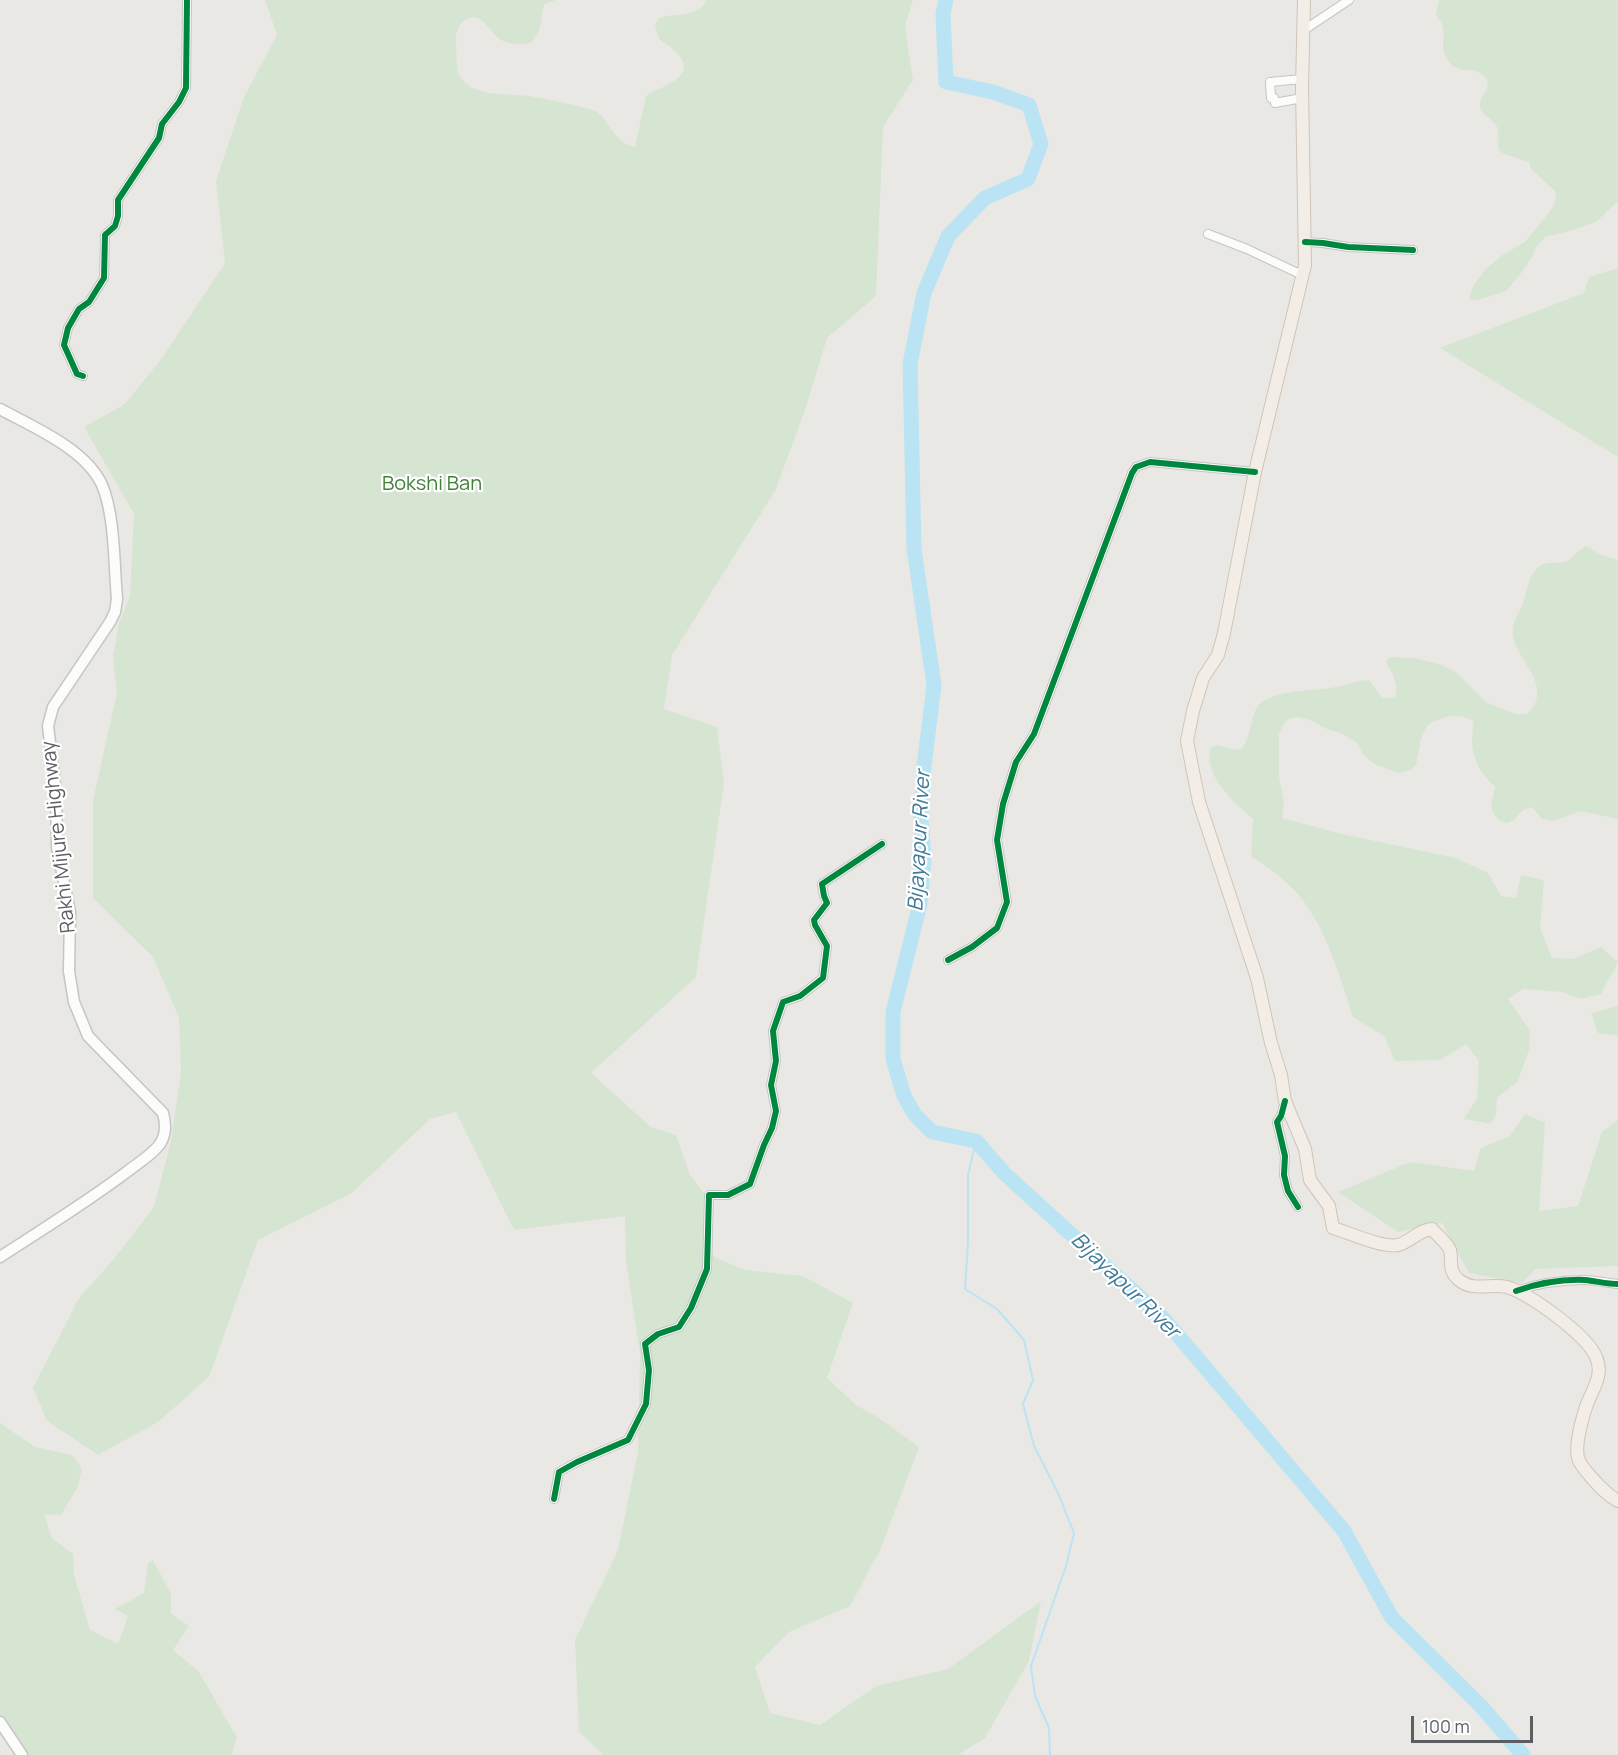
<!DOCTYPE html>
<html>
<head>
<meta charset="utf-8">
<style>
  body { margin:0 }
  #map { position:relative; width:1618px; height:1755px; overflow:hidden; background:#eae8e5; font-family:Manrope,sans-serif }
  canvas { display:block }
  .scale { position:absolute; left:1411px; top:1716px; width:122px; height:27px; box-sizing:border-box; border:3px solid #5b5f62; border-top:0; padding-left:8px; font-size:18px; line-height:21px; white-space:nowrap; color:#5b5f62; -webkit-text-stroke:4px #fff; paint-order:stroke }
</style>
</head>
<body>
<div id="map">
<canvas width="1618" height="1755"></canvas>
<div class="scale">100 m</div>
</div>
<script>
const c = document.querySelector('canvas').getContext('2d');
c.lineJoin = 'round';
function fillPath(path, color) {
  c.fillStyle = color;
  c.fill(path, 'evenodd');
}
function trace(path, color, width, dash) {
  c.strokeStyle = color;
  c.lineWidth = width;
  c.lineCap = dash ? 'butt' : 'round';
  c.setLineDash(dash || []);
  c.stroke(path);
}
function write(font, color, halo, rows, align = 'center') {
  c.font = font + ' Manrope,sans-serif';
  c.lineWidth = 4.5;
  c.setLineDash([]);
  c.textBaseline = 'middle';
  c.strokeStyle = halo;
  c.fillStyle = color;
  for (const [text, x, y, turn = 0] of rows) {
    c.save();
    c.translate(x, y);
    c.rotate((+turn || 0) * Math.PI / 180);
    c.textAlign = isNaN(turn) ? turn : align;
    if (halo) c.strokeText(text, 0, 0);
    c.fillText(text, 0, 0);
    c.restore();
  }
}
fillPath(new Path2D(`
  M265,0h291l-12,4 -4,24 -8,14c-8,3 -22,3 -31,-2 -10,-6 -17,-26 -32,-22 -11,3 -14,17 -13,26 1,9 0,20 2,28 9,26 50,21 70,24 23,4 46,8 68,15 15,11 18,32 39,36l11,-51c6,-5 11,-6 17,-9 37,-17 19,-32 -4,-48l-4,-14 4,-7c14,-5 41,0 47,-18h207l-8,26 8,54 -30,47 -7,169 -49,42 -23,75 -29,78 -103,164 -8,54 53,18 7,56 -28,194 -105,96 60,54 25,8 14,40 14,18 4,44 6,20 31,13 58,6 50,27 -26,75 29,27 23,13 40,29 -38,101 -31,58 -61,26 -34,35 15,46 50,12 56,-39 72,-17 93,-68 -12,60 -44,77 -27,17h-354l-25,-23 -4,-92 43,-90 20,-98 2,-99 -14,-92 -1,-45 -111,14 -58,-118 -26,7 -78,74 -94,47 -49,137 -51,45 -60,33 -51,-34 -14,-33 46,-90 34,-38 41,-53 17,-66 10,-69 -2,-54 -26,-61 -60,-59v-98l24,-107 -4,-36 6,-34 11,-27 4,-82 -50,-87 41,-23 37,-46 63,-95 -9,-82 28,-84 33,-62z
  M1439,0h179v201l-22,21 -26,9 -25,6 -8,9 -6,13 -12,17 -13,15 -31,10 -6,-2 4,-13 13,-17 15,-13 24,-14 26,-32 5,-12 -1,-7 -24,-22 -2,-7 -25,-8 -5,-4c-2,-8 1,-16 -2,-23 -4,-9 -17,-11 -17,-22 -1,-10 15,-20 4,-29 -14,-12 -29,2 -39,-21 -4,-9 0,-19 -2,-28 -1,-4 -5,-9 -7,-12z
  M1618,268v189l-178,-109 144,-55 5,-16z
  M1586,546l16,9 16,5v259l-38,-8 -25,10 -13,-2 -10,-12 -9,3 -9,10 -7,3 -7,-2 -8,-9 -1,-7 4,-18c-13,-12 -23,-27 -23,-47 0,-6 2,-12 1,-19 -14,-9 -33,-5 -46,5l-6,13 -5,26 -5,5 -13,3 -24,-9 -10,-9 -7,-12 -16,-10 -14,-4 -17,-9 -12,-3 -8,1 -5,4 -6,12v42l5,27 -2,15 60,16 114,24 32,15 13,23 15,2 5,-23 23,5 -4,48 12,30 22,1 27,-12 17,15 -17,32 -20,5 -19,-7 -39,-3 -15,10 22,32 -1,19 -11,31 -21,17 -1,17 -5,9 -27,-5 13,-21 2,-37 -13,-17 -26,16 -45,1 -11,-25 -31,-19c-13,-40 -27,-90 -55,-123 -14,-15 -30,-27 -47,-38l2,-37c-19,-16 -49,-43 -43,-70l6,-4 19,5 7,-2c10,-12 7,-29 16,-42 12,-17 64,-15 84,-20 9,-2 16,-6 27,-6l13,18h13c4,-14 -2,-24 -9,-36l3,-5 25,1 25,6 17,8 28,28 6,4 26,10h12c27,-29 -12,-53 -15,-79 -2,-13 7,-23 11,-35 3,-11 5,-25 14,-33 10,-8 21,-1 31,-7 7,-4 9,-11 17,-14z
  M1618,1006v29l-20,-2 -7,-20z
  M1525,1114l20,9 -6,88 39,-5 24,-74 16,-12v146l-83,3 -13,14 -53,-10 -27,-50 -44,9 -60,-40 72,-30 64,9 7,-23 29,-12z
  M0,1423l35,24 37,8 10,14 -5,19 -16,27 -17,-1 8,24 21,16 1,21 16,55 28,14 10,-28 -13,-7 29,-16 4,-30 5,-3 18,34v19l18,13 -16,24 26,22 38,66 -6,17h-205l-26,-40z`), '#d6e5d1');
trace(new Path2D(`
  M976,1141l-8,34v68l-3,46 32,20 27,31 9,40 -10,24 11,42 24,47 16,40 -8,33 -35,100 4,30 14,32 1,27`), '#bae4f3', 2);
trace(new Path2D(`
  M946,0l-3,14 3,68 47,10 36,13 12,39 -13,35 -43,19 -37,38 -24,57 -14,71 4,185 20,136 -10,81 -3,52 3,41 -4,45 -27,108v47l11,37 11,19 17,17 44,9 28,32 160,146 180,212 48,87 88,87 43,50`), '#bae4f3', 15);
const street = new Path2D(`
  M1304,30l45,-30
  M1302,98l-27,5 -1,-5h-3l-1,-16 32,-3
  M1208,234l39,15 55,26
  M1305,242l18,1 25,4 65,3
  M83,376l-6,-2 -13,-29 4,-17 11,-19 10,-7 15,-24 1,-43 10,-9 3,-10v-16l41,-62 3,-14 17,-22 7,-14 1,-88
  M948,960l24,-13 25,-19 10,-26 -10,-62 6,-36 13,-42 18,-28 98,-261 4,-6 14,-5 105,10
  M1285,1102l-4,14 -4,6 8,34 -1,19 4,16 10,16
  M1516,1291c23,-8 43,-11 68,-11 11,0 22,3 34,4
  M554,1499l5,-27 18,-10 51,-22 18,-36 3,-34 -4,-26 13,-10 21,-7 12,-19 16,-39 2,-74h19l22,-11 14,-39 8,-17 4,-17 -5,-26 5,-24 -3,-30 10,-29 17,-6 23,-18 4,-32 -12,-21 -1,-5 13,-17 -3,-7 -2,-12 60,-40`);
const secondary = new Path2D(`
  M0,409c33,18 86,40 102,76 13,30 12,81 15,114l-2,13 -5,10 -57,85 -5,19 8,66 1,55 13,65 -1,59 5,31 14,34 75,77c3,11 3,22 -3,31 -8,11 -22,19 -32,27 -41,31 -85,58 -128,86
  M0,1722l22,33`);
const primary = new Path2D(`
  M1304,0l-2,87 3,178 -50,207 -31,161 -6,22 -15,23 -10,33 -6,30 12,61 58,176 14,65 10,32 4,26 20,48 5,31 19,26 4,22c17,5 49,20 65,17 14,-4 18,-14 34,-16 5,6 15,14 18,21 3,11 -3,20 9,30 14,12 32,3 48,7 23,7 80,48 89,70 8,17 -3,32 -9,47 -5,15 -12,39 -9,54 2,7 8,13 13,19 8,9 16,18 27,24`);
trace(street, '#c4c5c5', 10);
trace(secondary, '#c4c5c4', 13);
trace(primary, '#d0c4b5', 14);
trace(street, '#fcfcfb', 8);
trace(secondary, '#fcfcfb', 10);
trace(primary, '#f2eee7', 12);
trace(new Path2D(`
  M1305,242l18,1 25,4 65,3
  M83,376l-6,-2 -13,-29 4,-17 11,-19 10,-7 15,-24 1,-43 10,-9 3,-10v-16l41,-62 3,-14 17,-22 7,-14 1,-88
  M948,960l24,-13 25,-19 10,-26 -10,-62 6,-36 13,-42 18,-28 98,-261 4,-6 14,-5 105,10
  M1285,1101l-4,15 -4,6 8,34 -1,19 4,16 10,16
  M1516,1291c23,-8 45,-12 69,-11 11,1 22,4 33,4
  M554,1499l5,-27 18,-10 51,-22 18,-36 3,-34 -4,-26 13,-10 21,-7 12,-19 16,-39 2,-74h19l22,-11 14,-39 8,-17 4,-17 -5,-26 5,-24 -3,-30 10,-29 17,-6 23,-18 4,-32 -12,-21 -1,-5 13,-17 -3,-7 -2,-12 60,-40`), '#00873e', 6);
write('20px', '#43813b', '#fff', [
  ["Bokshi Ban",432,484]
]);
write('20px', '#5b5f62', '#fff', [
  ["Rakhi Mijure Highway",59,837,-96]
]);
write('italic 21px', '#3f7a98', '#fff', [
  ["Bijayapur River",920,841,-87],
  ["Bijayapur River",1125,1286,44]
]);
</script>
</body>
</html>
